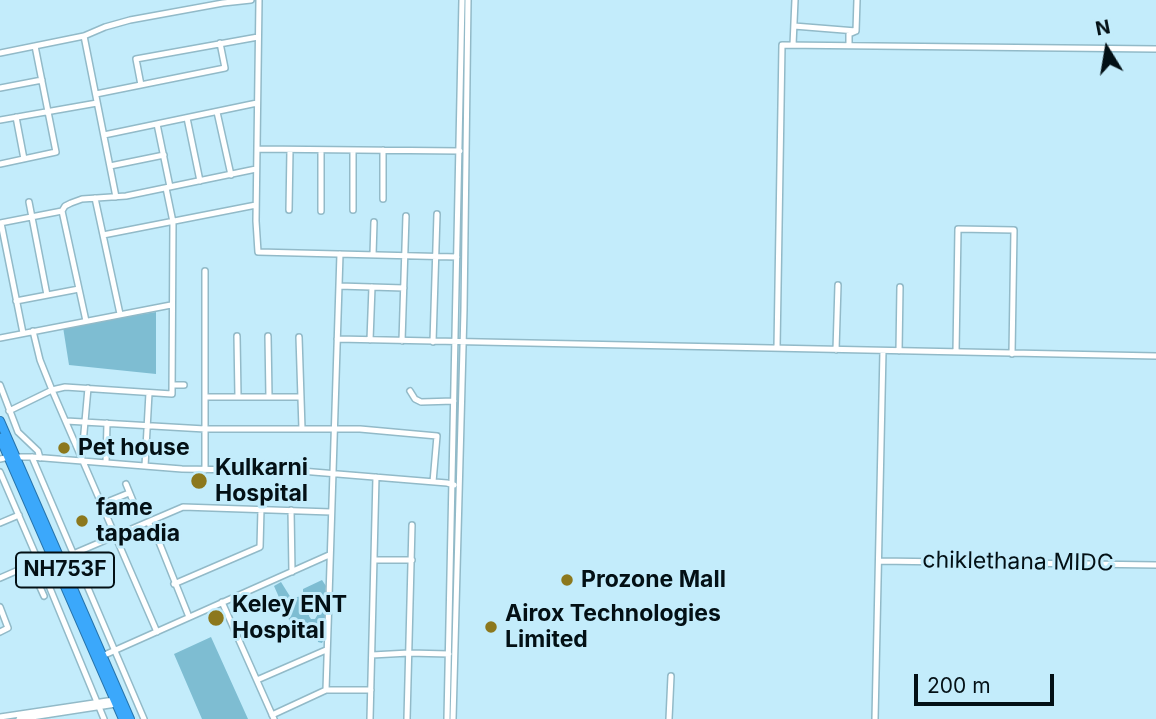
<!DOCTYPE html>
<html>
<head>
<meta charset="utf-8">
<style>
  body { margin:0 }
  #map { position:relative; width:1156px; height:719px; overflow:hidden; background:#c3ecfb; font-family:Inter,sans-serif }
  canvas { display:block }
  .north { position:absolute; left:1072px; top:14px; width:70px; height:70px; -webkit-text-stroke:5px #c3ecfb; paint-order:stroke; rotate:349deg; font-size:19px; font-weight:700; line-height:28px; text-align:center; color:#031015 }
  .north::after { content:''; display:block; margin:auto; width:24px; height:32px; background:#031015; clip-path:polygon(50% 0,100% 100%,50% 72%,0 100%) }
  .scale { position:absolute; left:914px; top:674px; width:140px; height:32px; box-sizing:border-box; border:4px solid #031015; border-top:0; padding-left:9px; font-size:21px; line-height:24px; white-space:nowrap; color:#031015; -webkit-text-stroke:5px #c3ecfb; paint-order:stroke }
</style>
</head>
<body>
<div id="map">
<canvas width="1156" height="719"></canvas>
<div class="north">N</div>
<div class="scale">200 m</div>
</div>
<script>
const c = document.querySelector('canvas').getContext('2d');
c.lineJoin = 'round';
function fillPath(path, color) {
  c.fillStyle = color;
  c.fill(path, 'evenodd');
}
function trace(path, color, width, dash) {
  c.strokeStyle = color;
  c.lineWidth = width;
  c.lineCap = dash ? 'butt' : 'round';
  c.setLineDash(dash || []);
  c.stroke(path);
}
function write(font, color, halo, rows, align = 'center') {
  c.font = font + ' Inter,sans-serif';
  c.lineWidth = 6;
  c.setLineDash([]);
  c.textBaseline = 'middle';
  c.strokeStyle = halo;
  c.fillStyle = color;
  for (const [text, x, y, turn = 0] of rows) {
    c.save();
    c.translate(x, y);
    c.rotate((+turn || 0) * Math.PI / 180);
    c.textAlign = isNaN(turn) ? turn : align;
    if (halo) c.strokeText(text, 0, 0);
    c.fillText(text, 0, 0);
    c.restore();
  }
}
fillPath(new Path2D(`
  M156,312v62l-87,-9 -6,-38z
  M322,580l4,6 -3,17c-9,0 -14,4 -14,13l2,3h4l3,-5 4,-2 3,3 -2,26 -1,2 -4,-1 -1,-7c-5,-2 -12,2 -16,5l-4,-2 -23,-52 7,-4 10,16 12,-2v-7z
  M211,637l37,82h-46l-28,-65z`), '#7ebdd2');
const minor = new Path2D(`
  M259,0l-3,221 2,31 199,5
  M794,26l62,5
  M84,36l32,161
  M793,45l2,-45
  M849,45v-11l7,-3 1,-31
  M0,53l84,-17 21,-9 25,-7 93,-17 28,-3
  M141,85l-5,-26 122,-22
  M0,88l42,-8
  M96,94l129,-26 -5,-25
  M217,112l14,63
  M16,117l8,42
  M187,118l13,63
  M0,120l97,-17
  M157,124l13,63
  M104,135l153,-32
  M257,149l203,2
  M353,150v60
  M0,164l56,-12 -21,-106
  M110,166l54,-11
  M95,198l25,116
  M383,199v-49
  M29,202l18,93
  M289,210l1,-60
  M62,211l24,110
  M321,211v-61
  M0,223l62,-12 3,-5 6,-3 11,-4 44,-3 130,-27
  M1,223l22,110
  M103,235l153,-30
  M373,255l1,-33
  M339,286l65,2
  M16,301l63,-12
  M33,331l7,29 12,30 105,242
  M237,336l1,61
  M268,336l1,61
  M299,337l3,92
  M0,338l171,-33
  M337,339l819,17
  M370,340l2,-53
  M402,341l4,-125
  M433,342l4,-128
  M777,348l5,-303 374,4
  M836,350l2,-65
  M899,351l1,-64
  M956,352l2,-123 56,1 -2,124
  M0,385l18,47 20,19 2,7
  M172,385h12
  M410,391l5,8 6,3 33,-1
  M205,397h96
  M9,411l43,-21 13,-3 107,7 1,-172 -7,-34
  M66,421l139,8h155l77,7 -4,46
  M82,455l6,-67
  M32,457l112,262
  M0,459l9,-2h23l150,12 119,2 146,12 7,2
  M106,463l1,-40
  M145,466l4,-73
  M205,470v-199
  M0,472l47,109 57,138
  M126,484l7,17
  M102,504l27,-11
  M291,510l1,62
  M148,522l9,15 32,80
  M0,523l19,-8
  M73,554l110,-47 148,5
  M374,560h38
  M879,561l277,4
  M30,565l14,31
  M0,578l39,-17
  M174,584l86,-37 1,-38
  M222,602l52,117
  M0,607l8,21 -8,4
  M372,655l37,-2 40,1
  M100,657l229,-102
  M257,680l69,-30
  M326,690l14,-436
  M272,715l54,-25h45
  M0,717l114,-17
  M19,719l97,-15
  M370,719l6,-242
  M407,719l5,-194
  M447,719l15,-719
  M453,719l11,-409 4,-310
  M669,719l2,-43
  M875,719l8,-368`);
const highway = new Path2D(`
  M0,421l130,298
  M0,438l123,281`);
trace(minor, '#92bac8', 8);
trace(highway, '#2773aa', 10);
trace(minor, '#fff', 5);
trace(highway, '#3ba8fb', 8);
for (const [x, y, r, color] of [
  [64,448,7,"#8c781d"],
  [199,481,9,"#8c781d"],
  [82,521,7,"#8c781d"],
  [567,580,7,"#8c781d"],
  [216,618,9,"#8c781d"],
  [491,627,7,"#8c781d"]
]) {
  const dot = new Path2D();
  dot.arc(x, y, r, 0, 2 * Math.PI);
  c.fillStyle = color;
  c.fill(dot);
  trace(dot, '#c3ecfb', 2.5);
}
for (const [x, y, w] of [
  [65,570,98]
]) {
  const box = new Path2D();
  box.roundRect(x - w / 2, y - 17.5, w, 35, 5);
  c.fillStyle = '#c3ecfb';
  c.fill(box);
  trace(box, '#031015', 2);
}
write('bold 21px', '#031015', null, [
  ["NH753F",65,570]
]);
write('bold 23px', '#031015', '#c3ecfb', [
  ["Pet house",78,448],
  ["Kulkarni",215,468],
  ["Hospital",215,494],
  ["fame",96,508],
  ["tapadia",96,534],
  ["Prozone Mall",581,580],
  ["Keley ENT",232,605],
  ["Hospital",232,631],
  ["Airox Technologies",505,614],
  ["Limited",505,640]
], 'left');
write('23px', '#031015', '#c3ecfb', [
  ["chiklethana MIDC",1018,562,1]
]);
</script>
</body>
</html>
